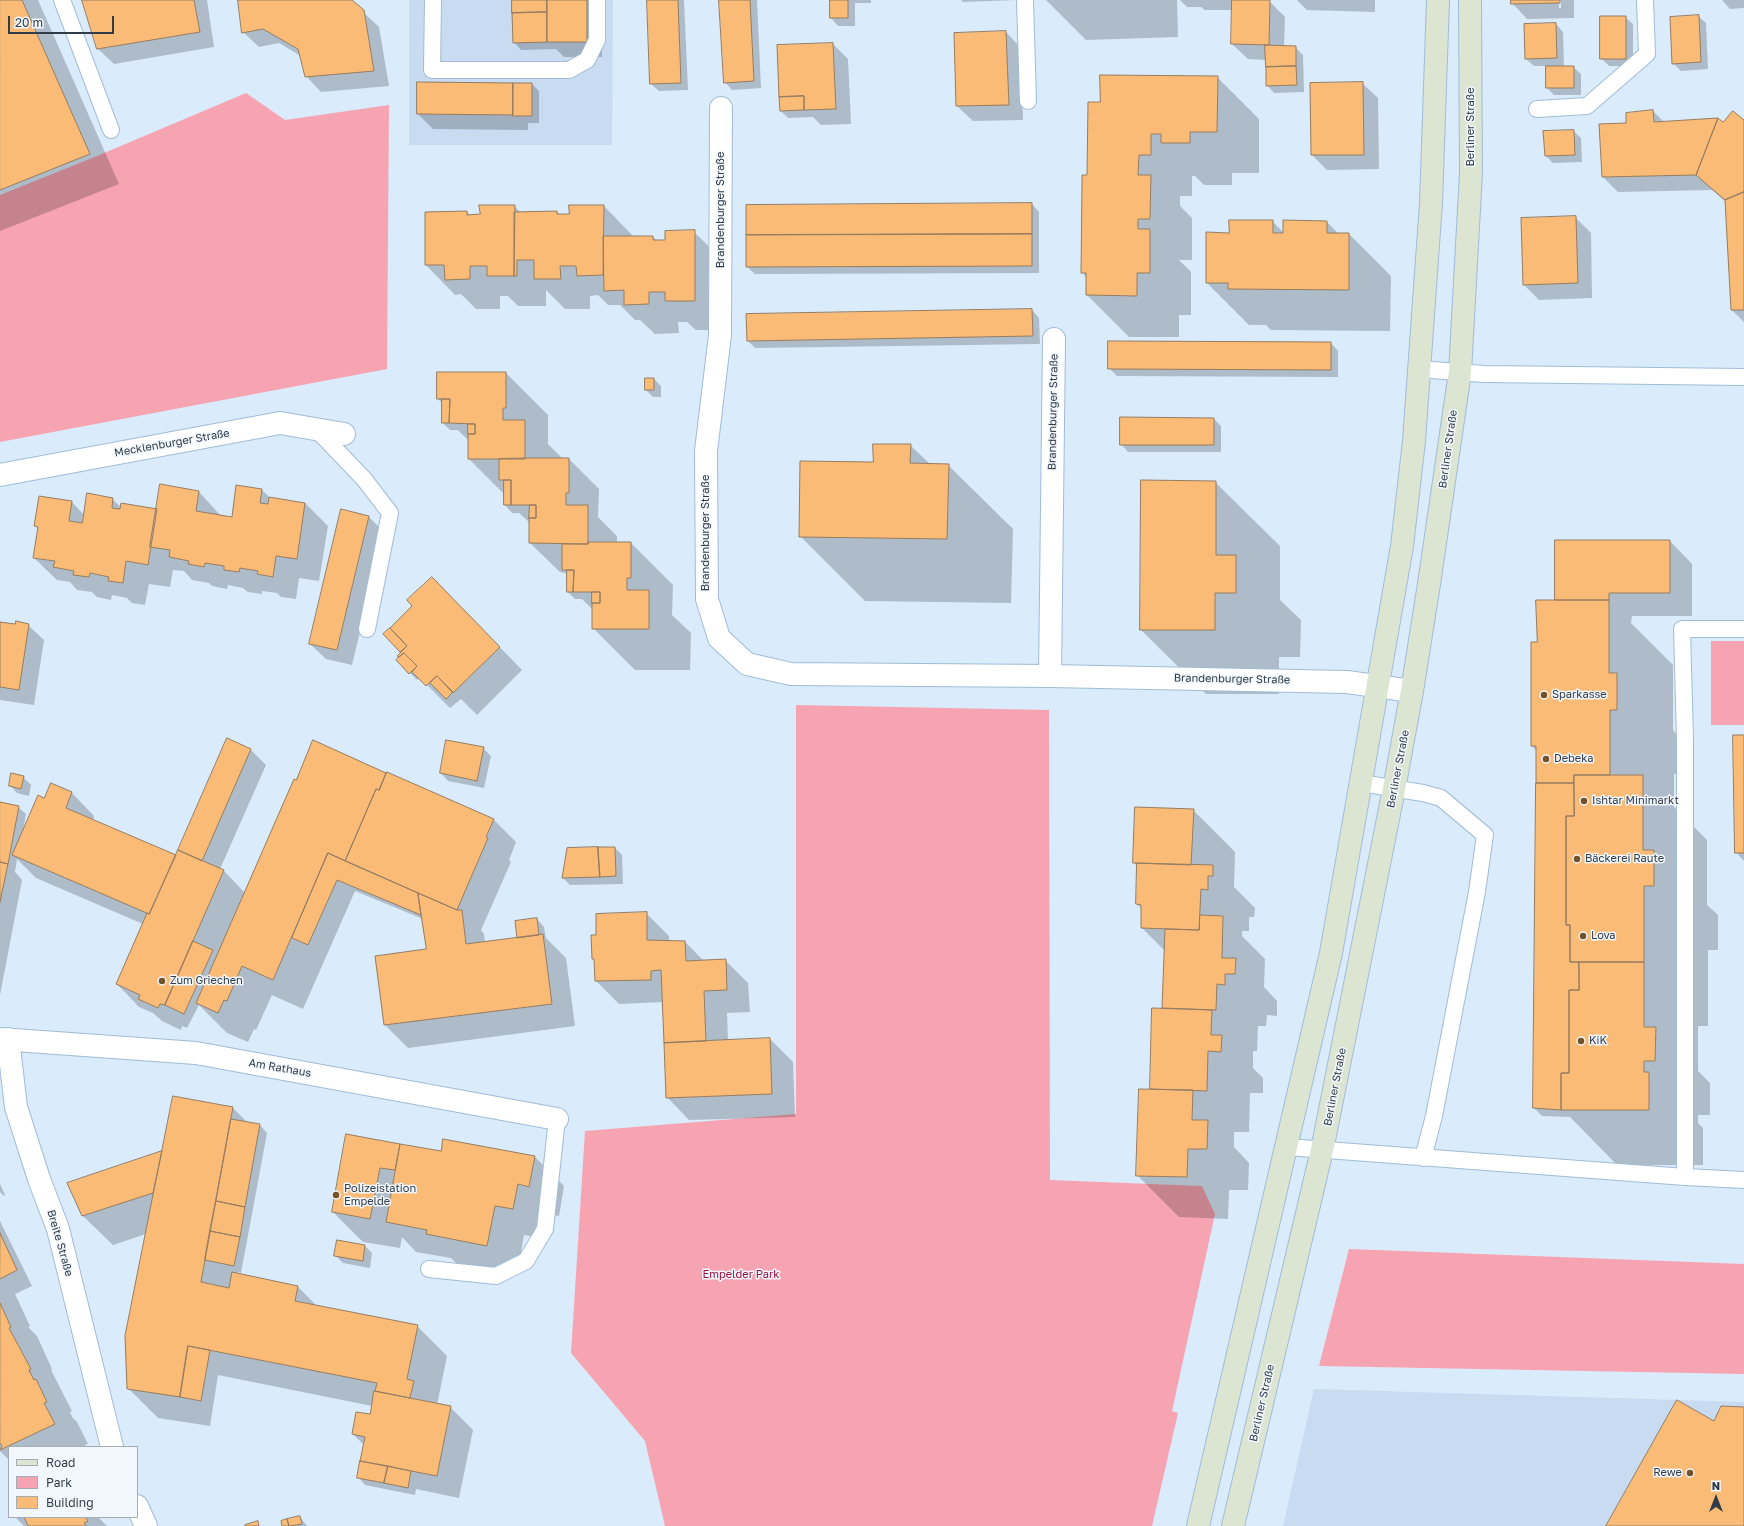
<!DOCTYPE html>
<html>
<head>
<meta charset="utf-8">
<style>
  body { margin:0 }
  #map { position:relative; width:1744px; height:1526px; overflow:hidden; background:#daebfc; font-family:"Golos Text",sans-serif }
  canvas { display:block }
  .legend { position:absolute; left:8px; top:1446px; width:130px; height:72px; box-sizing:border-box; background:#f1f7fc; border:1px solid #a4acb4; margin:0; padding:5px 7px; list-style:none; font-size:12px; color:#313c48 }
  .legend li { display:flex; align-items:center; gap:8px; height:20px }
  .legend b { width:20px; border:1px solid #a4acb4 }
  .north { position:absolute; left:1696px; top:1478px; width:40px; height:40px; -webkit-text-stroke:3px #f1f7fc; paint-order:stroke; rotate:0deg; font-size:11px; font-weight:700; line-height:16px; text-align:center; color:#313c48 }
  .north::after { content:''; display:block; margin:auto; width:14px; height:18px; background:#313c48; clip-path:polygon(50% 0,100% 100%,50% 72%,0 100%) }
  .scale { position:absolute; left:8px; top:16px; width:106px; height:18px; box-sizing:border-box; border:2px solid #313c48; border-top:0; padding-left:5px; font-size:12px; line-height:14px; white-space:nowrap; color:#313c48; -webkit-text-stroke:3px #f1f7fc; paint-order:stroke }
</style>
</head>
<body>
<div id="map">
<canvas width="1744" height="1526"></canvas>
<ul class="legend">
<li><b style="height:5px;background:#dce5d2"></b>Road</li>
<li><b style="height:11px;background:#f7a4b2"></b>Park</li>
<li><b style="height:11px;background:#f9bb76"></b>Building</li>
</ul>
<div class="north">N</div>
<div class="scale">20 m</div>
</div>
<script>
const c = document.querySelector('canvas').getContext('2d');
c.lineJoin = 'round';
function fillPath(path, color) {
  c.fillStyle = color;
  c.fill(path, 'evenodd');
}
function trace(path, color, width, dash) {
  c.strokeStyle = color;
  c.lineWidth = width;
  c.lineCap = dash ? 'butt' : 'round';
  c.setLineDash(dash || []);
  c.stroke(path);
}
function write(font, color, halo, rows, align = 'center') {
  c.font = font + ' "Golos Text",sans-serif';
  c.lineWidth = 3;
  c.setLineDash([]);
  c.textBaseline = 'middle';
  c.strokeStyle = halo;
  c.fillStyle = color;
  for (const [text, x, y, turn = 0] of rows) {
    c.save();
    c.translate(x, y);
    c.rotate((+turn || 0) * Math.PI / 180);
    c.textAlign = isNaN(turn) ? turn : align;
    if (halo) c.strokeText(text, 0, 0);
    c.fillText(text, 0, 0);
    c.restore();
  }
}
fillPath(new Path2D(`
  M409,0h204l-1,145h-203z
  M1314,1389l430,13v124h-461z`), '#c8dbf0');
fillPath(new Path2D(`
  M246,93l39,27 104,-15 -2,264 -387,73v-247l97,-39z
  M1711,641h33v84h-33z
  M796,705l253,5 1,470 152,6 13,28 -43,197 6,2 -26,113h-487l-20,-85 -74,-88 14,-222 211,-17z
  M1349,1249l395,15v110l-425,-8z`), '#f7a4b2');
fillPath(new Path2D(`
  M0,0h38l81,184 -119,47z
  M83,0h124l7,47 -100,17 -16,-15z
  M239,0h111l29,27 10,59 -68,6 -15,-16 -5,-20 -22,-13 -20,4 -16,-15z
  M513,0h88l1,57h-38l-8,-8 -35,1 -7,-8z
  M648,0h36l4,90 -29,1 -8,-7z
  M720,0h37l4,88 -29,2 -7,-8z
  M831,0h40v3h-16v23h-17l-7,-8z
  M961,0h55l-53,2z
  M1046,0h131l1,37 -92,3z
  M1180,0h88l17,17 -1,30h11l8,8 1,37 -30,1 -7,-8 -1,-25 -18,-1 -16,-15 1,-34h-28l-4,-3h-14z
  M1297,0h78v12l-68,-2z
  M1512,0h47v8h2v-8h13v18l-47,1 -15,-16z
  M1722,0h22v8l-14,1z
  M1698,16l8,7 2,46 -27,2 -8,-8z
  M1625,17l8,7v42h-24l-8,-8z
  M1556,24l7,8 1,35h9l8,7v21h-27l-7,-7v-22h-13l-8,-7z
  M1006,32l15,16 2,72 -50,1 -16,-15z
  M833,44l15,15 3,65 -30,1 -8,-8 -25,1 -7,-7z
  M1217,77l42,42v54h-27v12h-28l-9,-9h-3v20h-12v10l12,12v42h-13l12,12v43h-12v22h-50l-42,-42v-17l-5,-6 6,-96 13,-73z
  M418,83l114,1 7,7v32h-11v7l-95,-1 -15,-15z
  M1362,83l16,15 1,71 -52,1 -15,-15z
  M1653,111l11,11h80v200l-12,-12 -6,-108 -14,-12 -94,2 -15,-15 -3,-52 27,-1z
  M1573,131l8,7 1,24 -29,1 -7,-7z
  M1032,204l7,8v61l-284,1 -8,-7z
  M514,206l7,7 36,-1 3,3h10l34,-9 30,31h19l4,4h9l28,-9 30,29v69h-28l-9,-8h-9l1,11 -24,1 -15,-14h-5l-15,-15h-12l-10,-10 -8,1v13h-25l-19,-19v16h-28l-10,-10h-8v13h-24l-15,-15 -6,1 -29,-30 41,-53 3,3h11z
  M1575,217l16,16 1,65 -53,2 -15,-15z
  M1272,221l12,12 43,-11 12,12h10l42,42 -1,55 -119,-1 -5,-5h-17l-42,-42v-50l23,1z
  M1032,310l7,8 1,26 -285,4 -7,-7z
  M1331,343l7,8v26l-221,-1 -8,-8z
  M438,373h68l42,42v29l15,15h6l30,30 -1,28 19,19v7h14l42,42 -1,30 19,18 -1,37h-55l-42,-42v-18l-11,-11h-7l-7,-7v-17l-3,-2 -5,-1 -30,-29v-20l-11,-10h-7l-7,-8v-10l-36,-36v-18l-11,-11h-8l-7,-7v-19l-5,-5zM566,543h8v2h-8z
  M654,379l7,7v11h-8l-7,-7z
  M1121,418l93,1 7,7v26h-93l-7,-8z
  M910,445l20,19 18,1 65,64 -2,74 -146,-2 -65,-65 74,-72z
  M1215,482l65,64v54l21,20 -1,37h-21v37h-73l-65,-64z
  M262,490l8,8 35,5 23,23 -9,55 -20,-3 -3,21 -15,-2 -4,-4 -15,-2v3l-14,-2 -5,-4 -15,-3 -1,4 -15,-3 -3,-3 -17,-3 -8,-9 -11,-1 -3,17 -21,-3 -4,21 -13,-2 -5,-5 -15,-3 -1,5 -14,-3 -5,-5 -15,-2 -7,-8 -13,-2 -23,-22 5,-29 -4,-3 37,-24 12,13 28,-16 9,8 36,3 42,-18 22,24 11,2z
  M342,510l27,7 15,15 -32,133 -26,-6 -16,-15z
  M1670,541l22,23v52h-60l-1,7 42,42v65l8,9v35h-7v33l33,33v65l11,10v35h-10v76h-10v45l12,12v32h-12v8l5,5v37h-86l-47,-48 -28,-1 -8,-8 3,-357 -5,-5 6,-103 19,-42z
  M455,601l67,69 -45,45 -16,-16 -11,9 -30,-30 -3,2 -20,-20 3,-3 -1,-1 3,-4 -17,-18z
  M0,623l16,3 12,-1 16,15 -10,65 -34,-5z
  M1744,736v125l-8,-9z
  M314,742l180,78 22,22 -7,18 2,2 -30,68 3,4 1,9 33,-5 19,-19 7,8 2,11 20,20 9,68 -167,22 -23,-23 -9,-68 51,-7 -4,-31 -68,-28 -52,118 -31,-14 -16,35 -2,-1 -6,13 -21,-9 -28,-28 -12,23 -5,-2 -1,4 -19,-9 -9,-8 -14,-6 -22,-23 26,-60 -107,-46 -19,-19 -2,13 7,8 -22,115v-192l18,4 8,7 -3,17 22,-32 6,-15 21,9 22,23 -1,4 83,36 75,-106 15,15 -46,104 4,2 21,22z
  M483,748l8,8 -7,32 -36,-7 -7,-8z
  M23,777l8,8 -2,11 -12,-3 -7,-8z
  M1193,810l42,42 -1,35 21,21 -1,9h-5v14h-7v5l23,23 -1,28 13,14v15l-10,-1 -1,11h-8l-1,25h-4v17l10,10v15h-13l-1,39h-15v15l15,16 -1,27h-19l-1,29 -49,-2 -42,-42 14,-85 2,-81h10l2,-58 -23,-23v-19l-5,-5 1,-37 -4,-4z
  M615,848l7,7 1,29 -53,1 -7,-7z
  M646,913l23,23v5l16,1 19,19h22l22,22 2,29 -23,1 1,28 42,-2 23,23 2,55 -106,3 -22,-23 -4,-95 -44,2 -23,-23v-20l-3,-3 4,-22z
  M174,1097l59,11 15,15 12,2 7,8 -26,140 -3,-1 -1,2 61,13 19,19 100,20 30,30 -10,49 13,2 23,23 -14,68 -43,-9 -1,6 -50,-10 -7,-8 6,-32 -11,-11 18,-19 1,-9 -154,-31 -8,51 -52,-8 -30,-30 18,-154 -33,11 -30,-29 -15,-32 95,-32z
  M347,1136l95,17 92,3 30,30 -5,30 -12,-2 -5,24 -18,-3 -7,40 -60,-11 -6,-6 -35,-6 -14,-15 -2,11 -37,-6 -30,-30z
  M0,1184l5,11 -1,1 -4,-4z
  M0,1221l32,65 -17,8 15,32 -2,1 9,9 15,33 -1,1 21,41 -2,1 2,5 5,5 11,22 -3,1 2,2h-78v13l-9,-9z
  M337,1241l28,5 7,7 -2,15 -27,-5 -8,-8z
  M15,1517h83l9,9h-83z
  M300,1517l7,9h-24z`), '#0003');
const building = new Path2D(`
  M0,0h22l68,154 -90,36z
  M82,0h112l6,32 -103,17z
  M238,0h114l12,10 10,61 -69,6 -7,-28 -35,-20 -21,4z
  M512,0h35v12l-35,1z
  M547,0h40v42h-40z
  M647,0h31l3,83 -31,1z
  M719,0h31l4,81 -30,2z
  M830,0h18v18h-18z
  M1232,0h38l-1,45 -38,-1z
  M1511,0h49v3l-49,1z
  M547,12v30l-34,1 -1,-30z
  M1699,15l2,47 -29,2 -2,-47z
  M1600,16h26v43h-26z
  M1556,23l1,35 -32,1 -1,-35z
  M1006,31l3,74 -53,1 -2,-73z
  M833,43l3,66 -32,1v-14l-25,1 -2,-52z
  M1265,45l31,1v20l-30,1z
  M1296,66l1,19 -31,1v-19z
  M1546,66h28v22h-28z
  M1100,75l118,1 -1,56h-27v11h-29v-9h-10v21h-12l-1,20h13l-1,44h-12v10h12v44h-13v23l-51,-1v-22h-5l1,-90v-8h5l1,-73h12z
  M417,82l96,1v32l-96,-1z
  M1363,82l1,73h-53l-1,-72z
  M513,83h19v33h-19z
  M804,96v14l-24,1 -1,-14z
  M1653,110l1,12 64,-4 -22,57 -94,2 -3,-53 27,-1v-10z
  M1733,111l11,9v72l-19,8 -29,-25 22,-57 5,4z
  M1574,130l1,25 -30,1 -2,-25z
  M1744,192v118h-13l-6,-110z
  M1032,203v31l-286,1v-30z
  M479,205h36l-1,71h-27v-10h-17v13l-25,1 -1,-15h-19v-53l42,-1v4l13,-1z
  M569,205h35l-1,70 -26,1 -1,-10h-16l1,13h-27v-19h-17v16h-3v-64l43,-1v3h12z
  M1576,216l2,67 -55,2 -2,-67z
  M1229,220h44v13h10v-13l44,1v12h22v57l-121,-1v-6h-22v-51l23,1z
  M695,230v71h-30v-9h-16v12l-25,1v-15l-20,1 -1,-55h50v4h12v-9z
  M1032,234v32l-286,1v-32z
  M1032,309l1,27 -286,5 -1,-27z
  M1108,341l223,1v28l-223,-1z
  M437,372h69v36h-3v12h22v39h-57v-25h7v-10l-26,-1 1,-24h-13z
  M645,378h9v12h-9z
  M442,399h8l-1,24h-7z
  M1120,417l94,1v27h-94z
  M468,424h7v10h-7z
  M873,444h38l-1,19 39,1 -2,75 -148,-2 1,-76 73,1z
  M525,458h44v35h-3v12h22v39l-59,-1v-25h7v-13h-25v-25h-12v-21z
  M504,480h7v25h-7z
  M1141,480l75,1v74h20v38h-21v37h-75z
  M160,484l39,7 -3,20 36,6 4,-32 26,4 -2,14 8,1 1,-7 36,6 -8,56 -21,-3 -3,21 -16,-3 1,-3 -18,-3 -1,4 -15,-2v-4l-19,-3 -1,4 -16,-3 1,-3 -20,-4 1,-7 -20,-3z
  M87,493l26,5 -1,10 8,1 1,-6 36,6 -9,56 -22,-4 -3,22 -15,-2 1,-4 -19,-4 -1,4 -16,-2 1,-4 -21,-4 2,-6 -22,-3 5,-31 -4,-1 5,-30 33,5 -3,20 13,2z
  M530,505h6v13h-7z
  M341,509l28,7 -32,134 -28,-6z
  M1555,540h115v53h-61v7h-54z
  M588,542h43v36h-4v12h22v39h-57v-26h8v-11h-27l1,-22h-12v-26h26z
  M567,570h7l-1,22h-6z
  M432,577l68,70 -47,46 -16,-17 -11,10 -14,-14 5,-6 -13,-13 -5,4 -2,-1 10,-10 -17,-18 22,-22 -5,-6z
  M592,592h8v11h-8z
  M1536,600h73v73h8v37h-7v65h-36v8h-38v-37h-5v-104h6z
  M16,621l13,3 -10,66 -19,-3v-65l15,2z
  M390,628l17,18 -7,6 -17,-18z
  M404,653l13,13 -8,8 -13,-14z
  M437,676l16,16 -7,7 -16,-16z
  M1733,735h11v118h-9z
  M227,738l24,11 -49,112 -24,-11z
  M313,740l73,33 -7,17 -3,-1 -31,72 -17,-8 -55,127 -31,-14 -15,35 -3,-1 -6,13 -22,-10 98,-224 2,1z
  M446,740l38,7 -7,34 -37,-8z
  M387,772l107,47 -8,18 2,1 -31,72 -112,-49 31,-72 3,1z
  M11,773l13,3 -3,13 -12,-3z
  M1574,775h69v75h11v36h-10v76h-74v-37h-4v-109h8z
  M51,783l21,9 -6,16 110,47 -27,59 -137,-59 26,-60 6,3z
  M1536,783h38v33h-8v109h4v37h9v28h-10v83h-8v37l-28,-2z
  M0,802l19,4 -11,58 -8,-2z
  M1135,807l59,2 -3,56 -58,-2z
  M598,847h17l1,29 -16,1z
  M598,847l2,30 -38,1 5,-30z
  M178,850l46,20 -59,135 -5,-1 -2,4 -20,-9 2,-4 -24,-11 31,-71 2,1z
  M328,853l90,40 3,22 -84,-35 -29,65 -16,-7z
  M0,862l8,2 -8,38z
  M1137,863l76,2v11h-5v14l-7,-1 -2,41 -58,-2v-23l-5,-1z
  M418,893l39,17h5l4,34 77,-10 9,70 -168,21 -9,-69 51,-7z
  M647,912v28l38,1 1,20 40,-2 1,31 -23,1 2,50 -42,2 -3,-73 -10,1v9l-56,1 -1,-22h-2l-1,-24h5v-21z
  M1200,915l23,1 -1,42h14l-1,16h-10v11l-8,-1 -1,26 -54,-2 3,-79 34,1z
  M537,918l2,17 -22,3 -2,-17z
  M193,941l20,9 -29,64 -19,-9z
  M1579,962h65v65h12l-1,34h-11v11h5v38h-88v-37h8v-83h10z
  M1152,1008l60,2 -1,25h11l-1,17 -13,-1 -1,40 -57,-2z
  M770,1038l2,56 -106,4 -2,-55z
  M1139,1089l54,1 -1,30h16l-1,29h-19l-1,28 -51,-1z
  M173,1096l60,11 -32,175 28,6 3,-16 66,14 -3,15 123,24 -11,54 7,2 -4,17 -35,-7 2,-8 -189,-37 -8,51 -53,-8 -2,-53z
  M231,1119l29,5 -15,83 -29,-6z
  M346,1134l54,10 -5,26 -15,-2 -10,51 -38,-7z
  M443,1139l92,17 -6,31 -11,-3 -5,25 -18,-3 -8,40 -61,-12 1,-4 -41,-8 14,-78 41,7z
  M162,1151l-9,42 -71,23 -15,-33z
  M216,1201l29,6 -5,30 -30,-6z
  M210,1231l30,6 -6,29 -29,-6z
  M0,1233l17,37 -17,9z
  M337,1240l28,5 -2,16 -29,-5z
  M0,1303l11,24 -2,1 22,41 -2,1 5,10 2,-1 11,23 -3,1 11,21 -55,26 2,-4 -2,-3z
  M188,1346l22,4 -9,51 -21,-4z
  M374,1391l77,15 -14,70 -77,-15 5,-24 -13,-3 4,-22 14,2z
  M1677,1400l37,21 7,-15 23,1v119h-138z
  M360,1461l28,5 -4,17 -27,-5z
  M388,1466l23,5 -3,17 -24,-5z
  M300,1516l2,8 -13,2 -2,-7z
  M24,1517h61l3,4 -4,2 2,3h-57z
  M287,1519l2,7h-7l-1,-5z
  M258,1521l1,5h-14v-1z`);
fillPath(building, '#f9bb76');
trace(building, '#967c61', 1);
const lane = new Path2D(`
  M62,0l49,130
  M433,0l-1,70h137l18,-10 10,-20v-40
  M1025,0l3,101
  M1537,109l50,-3 60,-52 -2,-54
  M1419,369l65,5 260,3
  M317,430l47,49 26,34 -23,116
  M1361,783l62,10 18,5 44,37 -8,57 -43,224 -11,42
  M1287,1147l398,30 59,3
  M1685,1177v-437l-3,-111h62
  M429,1269l67,7 30,-15 19,-32 12,-110`);
const street = new Path2D(`
  M721,108l-1,227 -14,116 1,148 12,39 28,26 44,10 259,2 297,6 65,9
  M0,475l280,-52 64,11
  M1050,676l4,-337
  M0,1039l196,14 361,66
  M8,1039l8,68 23,72 19,50 54,218
  M137,1506l9,20`);
const secondary = new Path2D(`
  M1198,1526l133,-573 71,-407 12,-105 17,-238 7,-203
  M1233,1526l89,-376 72,-361 18,-98 17,-107 31,-212 11,-199 -1,-173`);
trace(lane, '#a0bcd8', 18);
trace(street, '#a0bcd8', 24);
trace(secondary, '#a0bcd8', 24);
trace(lane, '#fff', 16);
trace(street, '#fff', 22);
trace(secondary, '#dce5d2', 22);
for (const [x, y, r, color] of [
  [1544,695,4,"#735129"],
  [1546,759,4,"#735129"],
  [1584,801,4,"#735129"],
  [1577,859,4,"#735129"],
  [1583,936,4,"#735129"],
  [162,981,4,"#735129"],
  [1581,1041,4,"#735129"],
  [336,1195,4,"#735129"],
  [1690,1473,4,"#735129"]
]) {
  const dot = new Path2D();
  dot.arc(x, y, r, 0, 2 * Math.PI);
  c.fillStyle = color;
  c.fill(dot);
  trace(dot, '#f1f7fc', 1.5);
}
write('11px', '#313c48', '#f1f7fc', [
  ["Berliner Straße",1471,127,-90],
  ["Brandenburger Straße",721,210,-90],
  ["Brandenburger Straße",1053,412,-89],
  ["Mecklenburger Straße",172,443,-10],
  ["Berliner Straße",1448,449,-82],
  ["Brandenburger Straße",706,533,-90],
  ["Brandenburger Straße",1232,679,1],
  ["Berliner Straße",1398,769,-79],
  ["Am Rathaus",280,1068,10],
  ["Berliner Straße",1335,1087,-79],
  ["Breite Straße",60,1243,74],
  ["Berliner Straße",1262,1403,-77]
]);
write('11px', '#313c48', '#f1f7fc', [
  ["Sparkasse",1552,695],
  ["Debeka",1554,759],
  ["Ishtar Minimarkt",1592,801],
  ["Bäckerei Raute",1585,859],
  ["Lova",1591,936],
  ["Zum Griechen",170,981],
  ["KiK",1589,1041],
  ["Polizeistation",344,1189],
  ["Empelde",344,1202],
  ["Rewe",1682,1473,"right"]
], 'left');
write('11px', '#9c1242', '#f1f7fc', [
  ["Empelder Park",741,1275]
]);
</script>
</body>
</html>
